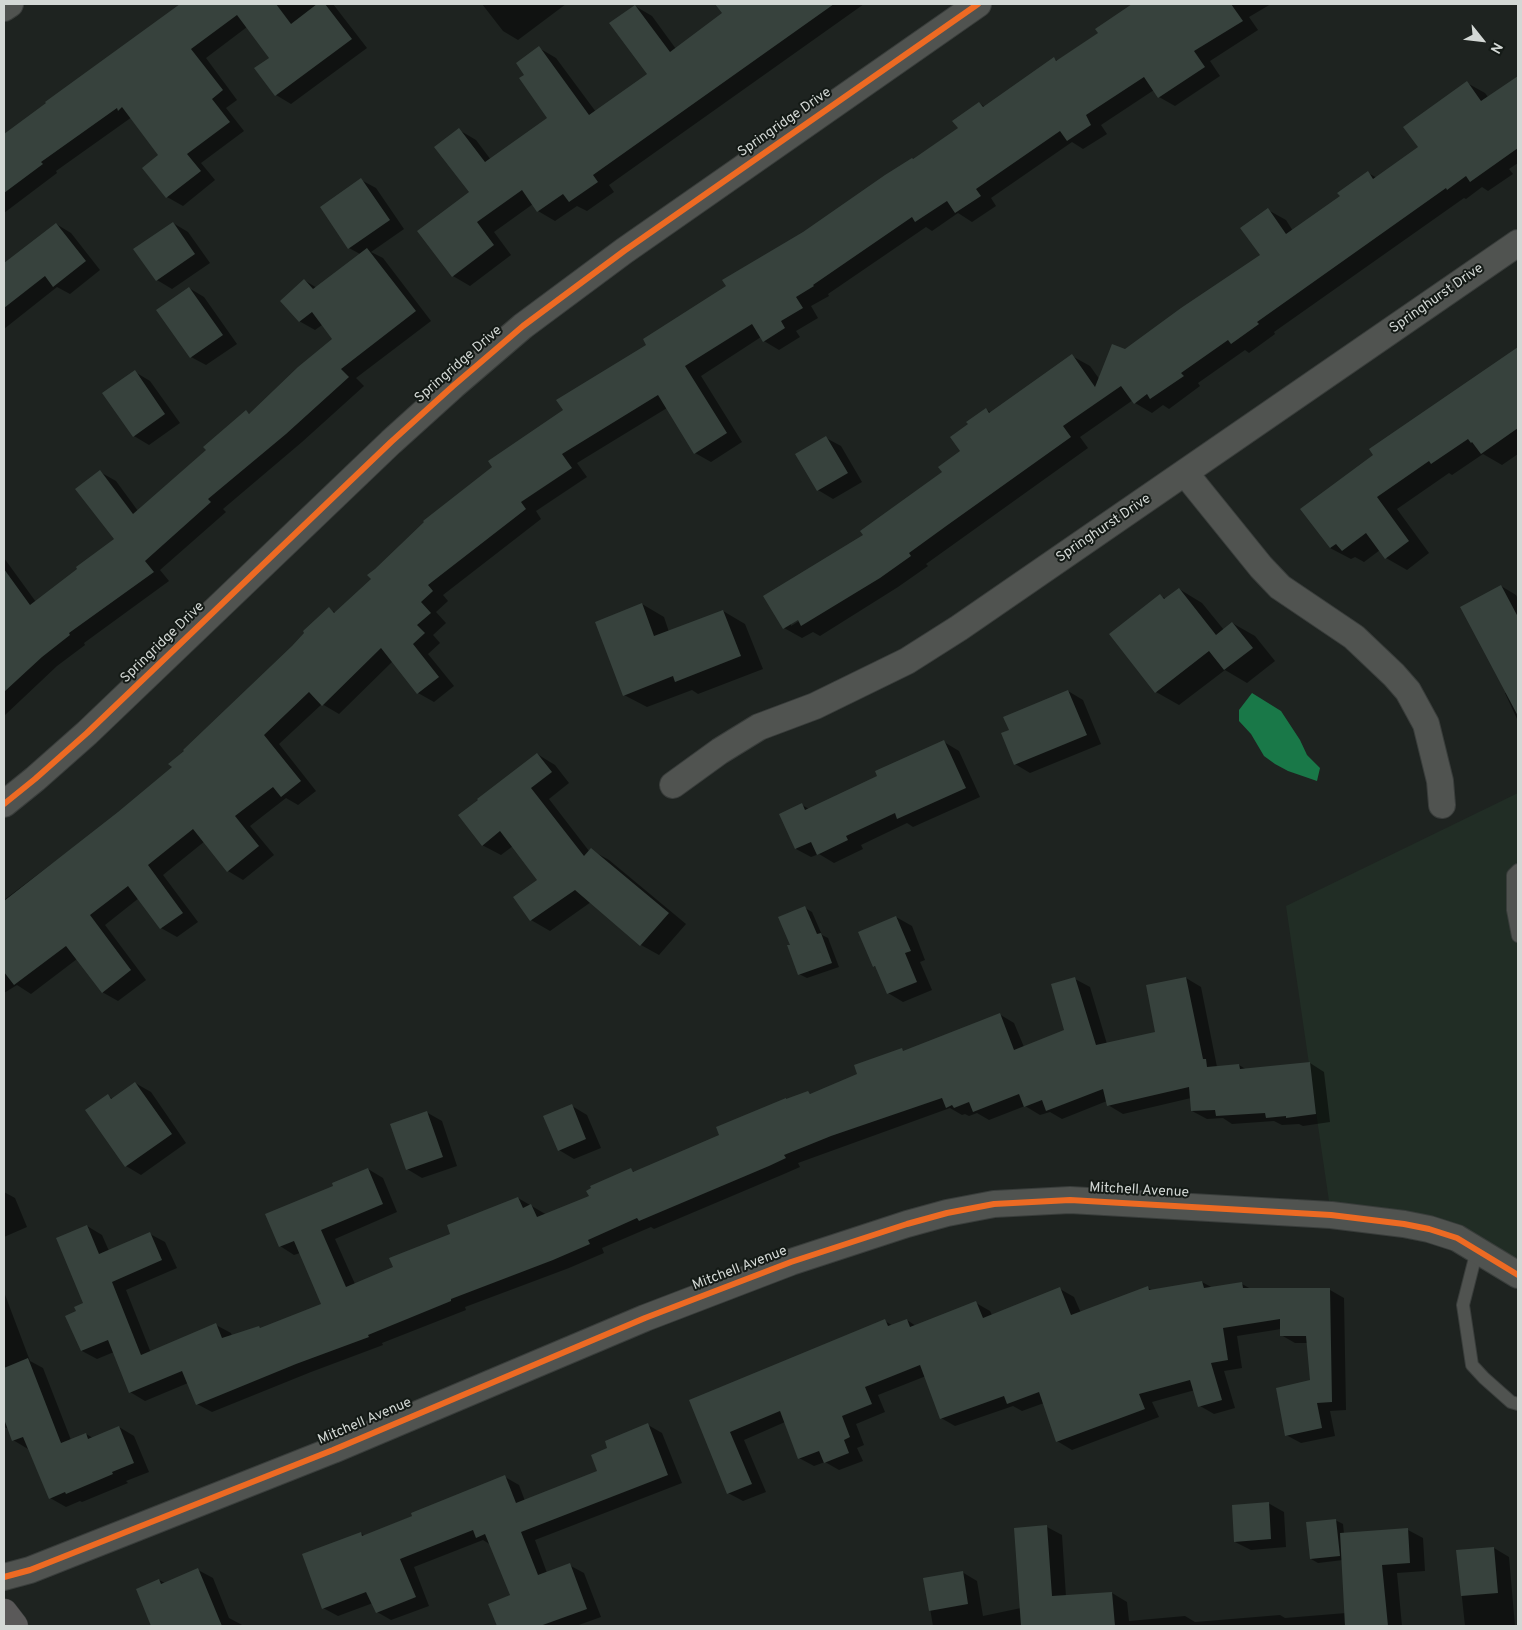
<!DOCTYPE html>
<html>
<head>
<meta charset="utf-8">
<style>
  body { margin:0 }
  #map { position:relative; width:1522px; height:1630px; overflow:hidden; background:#1e2320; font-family:Overpass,sans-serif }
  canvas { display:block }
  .frame { position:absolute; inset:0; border:5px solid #d3d8d5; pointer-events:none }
  .north { position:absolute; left:1457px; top:15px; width:50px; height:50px; -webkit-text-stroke:4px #141a16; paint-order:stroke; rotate:119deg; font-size:14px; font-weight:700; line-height:20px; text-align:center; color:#d3d8d5 }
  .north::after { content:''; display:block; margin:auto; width:18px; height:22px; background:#d3d8d5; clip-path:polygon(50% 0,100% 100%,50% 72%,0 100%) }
</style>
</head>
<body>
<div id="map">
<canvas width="1522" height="1630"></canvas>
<div class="frame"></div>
<div class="north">N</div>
</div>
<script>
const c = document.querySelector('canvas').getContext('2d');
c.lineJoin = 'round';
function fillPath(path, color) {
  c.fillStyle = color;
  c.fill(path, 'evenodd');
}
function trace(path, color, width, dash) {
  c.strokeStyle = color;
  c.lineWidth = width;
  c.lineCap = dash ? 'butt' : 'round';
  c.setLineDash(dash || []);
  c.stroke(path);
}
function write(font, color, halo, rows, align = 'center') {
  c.font = font + ' Overpass,sans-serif';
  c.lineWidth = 4;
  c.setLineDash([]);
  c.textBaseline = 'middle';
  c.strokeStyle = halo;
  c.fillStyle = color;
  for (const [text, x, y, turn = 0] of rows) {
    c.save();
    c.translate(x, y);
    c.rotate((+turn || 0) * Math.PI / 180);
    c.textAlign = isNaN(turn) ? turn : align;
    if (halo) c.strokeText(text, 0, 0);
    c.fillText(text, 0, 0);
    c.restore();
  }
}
fillPath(new Path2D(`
  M1518,793v485l-89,-49 -98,-14 -45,-309z`), '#212d25');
fillPath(new Path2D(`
  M1252,693l29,18 19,29 7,15 13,13 -3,13 -29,-10 -13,-7 -11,-8 -13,-22 -12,-13v-11z`), '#197848');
fillPath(new Path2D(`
  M182,4h151l34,44 -76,56 -15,-9 -6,-37 -23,-31 -41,31 31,42 -11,8 18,23 -43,32 14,17 -32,26 -16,-9 -23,-29 16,-13 -28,-38 -76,54 1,2 -53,40v-77z
  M482,4h84l-48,36 -15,-9z
  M730,4h134l-255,181 5,7 -27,19 -10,-5 -22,15 -17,-10 -5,-7 -39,28 17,23 -41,31 -17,-10 17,-84 -11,-62 17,10 15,20 58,-42 -23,-43 13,-27 17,10 40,54 52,-38 -13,-68 17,10 24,33 48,-35 -3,-4z
  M1134,4h137l-22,13 9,13 -48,31 10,15 -45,30 -16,-9 -5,-7 -53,35 6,9 -24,15 -11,-7 -81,56 5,8 -24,16 -14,-9 -26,18 -6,-4 -98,67 1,2 -18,10 7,12 -22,13 4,6 -21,13 -15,-9 -3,-4 -60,39 41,66 -31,20 -16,-9 -28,-45 -90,55 10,14 -51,34 5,8 -98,76 5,6 -12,11 10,11 -13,12 7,8 -12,11 26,32 -20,16 -16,-9 -25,-32 -54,53 -17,-10 -43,40 37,47 -18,14 -12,-7 -36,28 24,29 -31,25 -15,-9 -23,-30 -42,34 35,47 -21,15 -16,-9 -22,-30 -34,27 41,55 -28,21 -16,-9 -25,-33 -46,35 -14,-9 -13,8v-93l115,-87 54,-45 13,-16 106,-105 37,-38 7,4 228,-203 84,-65 155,-112 156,-105 20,-25 6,4 69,-48 4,2 42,-28 -3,-4z
  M1518,77v86l-9,6 4,5 -25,17 -6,-4 -16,12 -2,-1 -190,134 1,2 -26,19 -4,-3 -47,33 2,3 -31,23 -6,-4 -11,8 -17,-10 -2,-3 -53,37 8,11 -162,116 2,2 -30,21 -78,49 -7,-4 -11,6 -18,-10 80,-93 80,-62 18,-22 24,-42 5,4 81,-57 18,10 10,14 25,-30 136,-94 7,-46 18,10 7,11 49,-34 26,-24 9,5 42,-30 48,-65 18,10 3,4zM803,616l1,2 -13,8v-3z
  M361,180l15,8 28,41 -33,23 12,6 48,63 -75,57 8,8 -62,56 -79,67 3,3 -66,58 9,11 -85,62 1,2 -28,21 -53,50v-158l32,44 80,-62 -16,-68 16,9 22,30 70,-61 38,-38 4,2 83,-75 -11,-14 -7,5 -16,-9 5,-41 13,8 43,-34 -11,-6z
  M173,223l15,9 22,31 -38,26 -15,-9z
  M56,224l15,9 29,37 -30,24 -13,-7 -53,42v-65z
  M189,288l15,9 33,47 -31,21 -15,-8z
  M1518,349v105l-16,11 -19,-11 -31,21 -3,-2 -52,36 32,44 -22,17 -21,-12 -6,-8 -16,12 -9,-5 -4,2 -21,-11 171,-188z
  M135,372l15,9 30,42 -31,22 -15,-9z
  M826,438l15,8 21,36 -29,17 -15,-9z
  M1501,586l15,9 2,4v122l-13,-28 2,-1z
  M1179,589l23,14 22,27 8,-7 23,13 20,25 -28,22 -22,-13 -46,35 -23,-13 4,-96 7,3z
  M642,604l22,13 5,15 54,-21 22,13 18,45 -65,25 -6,-4 -45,17 -23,-12z
  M1068,691l15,9 18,44 -71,29 -15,-9z
  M944,742l15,9 21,46 -67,30 -6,-4 -46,22 2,4 -29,14 -15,-9 -8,3 -15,-8 6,-44 7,4 70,-33z
  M537,754l18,11 14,18 -20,16 40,52 2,-1 18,10 77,64 -27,31 -18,-10 -50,-43 -41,29 -19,-11 -16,-23 24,-17 -26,-34 -12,9 -19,-10z
  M805,908l7,4 10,23 6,3 11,29 -32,11 -8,-4 -8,-29z
  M896,917l16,9 13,34 -5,2 12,28 -29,12 -15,-9 -10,-24 -4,-3z
  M1186,978l15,9 16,80 22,-2 8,5 63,-7 14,9 6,50 -27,4 -4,-2 -17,1 -8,-4 -42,3 -9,-6 -16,1 -15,-8 -1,-13 -68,16 -15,-9 -1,-4 -45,18 -12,-7 -10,3 -15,-9 -36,14 -12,-7 -8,3 -4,-2 -3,1 -12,-7 -152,55 2,4 -16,7 -130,55 -3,-2 -49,21 2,5 -35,15 -104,39 1,3 -84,33 1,2 -72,27 -99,40 -15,-8 -9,-21 -43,18 -15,-9 -16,-40 -17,7 -15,-8 -15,-35 10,-4 7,-8 3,-78 15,9 7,16 41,-17 15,8 12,26 -51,22 25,63 65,-28 15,8 1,3 27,-9 3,2 61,-24 -23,-52 -6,2 -14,-9 55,-59 33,-18 15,9 14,34 -62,27 20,45 40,-16 123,-70 29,17 43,-18 41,-27 5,3 85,-37 66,-36 21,-8 4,3 47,-20 42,-25 4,2 94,-38 15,9 10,24 41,-16 10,-52 15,8 17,57 49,-11z
  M135,1083l16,9 35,51 -45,32 -15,-9 -18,-70 5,3z
  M572,1106l15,9 14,33 -27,11 -15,-9z
  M426,1112l16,9 15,45 -35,12 -15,-9z
  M4,1192l11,6 12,29 -23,10z
  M1202,1282l11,6 29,-4 9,5 79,1 14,8 2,112 -16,1 5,25 -34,7 -15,-8 26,-54 -4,-38h-13l-14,-8v-6l-44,7 5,32 -18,3 11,37 -21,6 -14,-8 -5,-16 -43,12 7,15 -87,33 -15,-9 -13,-38 -22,8 -9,-5 -58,20 -14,-8 -15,-42 -48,19 7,17 -29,12 8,21 -7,3 6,13 -24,9 -14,-8 -11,4 -15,-8 -14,-36 -41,18 22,52 -23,9 -15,-8 -37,-92 194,-80 8,5 14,-6 9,6 60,-23 14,8 2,4 68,-26 14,8 7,16 67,-25 4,2z
  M4,1292l26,69 13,7 28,72 15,-6 7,4 26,-11 15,9 15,36 -23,9 2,2 -46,19 -2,-1 -14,6 -16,-9 -22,-49 -15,-9 -4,-11 -5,-2z
  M648,1425l14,8 20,50 -147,57 12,33 22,-8 15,8 17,44 -25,9h-77l-10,-21 22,-10 -20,-50 -8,-5 -69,27 15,39 -38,14 -14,-8 -4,-9 -35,13 -15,-8 37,-75 5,3 140,-59 14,8 6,16 74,-30 10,-22z
  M1268,1503l16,9 2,35 -35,3 -16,-8z
  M1335,1520l8,4 1,10 64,-4 15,8 2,33 -28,2 5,53h-469l-8,-47 37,-7 15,9 6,35 38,-8 26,-81 15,8 4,62 46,-4 15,9 2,19 56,-5 10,6 85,-7 5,3 61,-5 -3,-53 -25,3 -7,-4z
  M1494,1548l15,9 6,69h-50l-8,-75z
  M198,1570l15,8 16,40 15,8h-92l-15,-37 22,-9 6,3z`), '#0007');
fillPath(new Path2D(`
  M180,4h96l15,20 26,-20h8l27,35 -77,57 -21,-28 15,-10 -32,-43 -46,34 32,41 -11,9 18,23 -43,32 14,17 -35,27 -24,-30 16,-13 -36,-48 -4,4 -1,-3 -76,54 2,2 -39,29v-59l42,-31 -1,-1z
  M715,4h119l-241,171 5,7 -29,20 -6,-8 -26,18 -15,-22 -45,32 17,23 -42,32 -35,-46 52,-39 -35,-45 25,-19 26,34 62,-44 -28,-40 5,-3 -8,-12 23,-17 50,69 58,-41 -38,-51 26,-18 35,47 52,-39z
  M1132,4h99l12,17 -49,30 11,16 -47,31 -14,-21 -58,38 5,10 -24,16 -7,-10 -84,58 5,7 -26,17 -8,-12 -32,21 -3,-5 -99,68 1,1 -18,11 7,11 -22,13 4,7 -22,14 -11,-18 -67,42 42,67 -33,21 -36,-59 -96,59 10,14 -51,34 5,7 -98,76 5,6 -12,11 10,11 -14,12 8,8 -12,11 26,33 -22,17 -36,-46 -59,58 -13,-14 -45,43 37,46 -20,16 -8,-10 -38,29 24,30 -32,26 -34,-43 -45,36 35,48 -23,16 -32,-43 -38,29 41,55 -29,23 -36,-47 -52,39 -10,-13v-71l114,-89 54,-45 -4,-3 16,-13 -1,-1 109,-104 12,-13 -1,-2 26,-24 5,6 37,-34 -4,-4 8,-6 49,-47 -1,-1 69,-54 -4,-6 75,-51 -7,-10 90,-55 -3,-6 83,-53 -4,-6 81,-48 82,-57 27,-17 1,1 45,-31 -6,-7 27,-19 4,5 71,-50 2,4 42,-28 -3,-4z
  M1518,76v72l-48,34 -4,-6 -19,14 -1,-2 -189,134 2,2 -28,20 -3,-4 -47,33 3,3 -34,23 -3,-5 -13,10 -13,-18 -58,40 8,11 -122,87 -40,29 2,3 -31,22 -79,48 -3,-6 -15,9 -20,-33 100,-61 -3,-4 82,-59 -4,-5 22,-16 -10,-14 18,-13 -2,-2 20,-14 3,5 83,-59 23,33 17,-43 13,5 56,-41 79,-53 -20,-27 28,-20 18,26 54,-38 -3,-3 31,-22 5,8 45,-32 -15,-20 64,-46 14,20z
  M361,178l29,42 -42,29 -28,-42z
  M173,222l22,32 -39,27 -23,-32z
  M56,223l30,38 -33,26 -8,-11 -41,32v-45z
  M367,248l49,63 -75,58 8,8 -63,57 -78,65 3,3 -66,59 9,11 -85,61 1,2 -28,22 -38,35v-123l26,36 47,-36 -1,-2 38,-28 -39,-50 25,-19 33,44 73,-64 -3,-3 43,-37 3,4 49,-47 34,-28 -20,-27 -13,10 -19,-21 24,-22 9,10z
  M189,287l34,48 -33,23 -34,-48z
  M1518,347v81l-37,26 -9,-12 -1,1 -3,-4 -37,25 -2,-3 -52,36 32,44 -24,18 -19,-26 -24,18 -6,-7 -6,4 -30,-39 73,-54 -4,-6z
  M135,370l30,44 -32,23 -31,-44z
  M826,436l22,37 -31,18 -22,-37z
  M1501,585l17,32v99l-58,-109z
  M1179,588l37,47 16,-13 21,26 -29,22 -15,-19 -54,42 -46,-59 51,-40 4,5z
  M642,603l12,33 69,-26 18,46 -66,26 -2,-6 -50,20 -28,-74z
  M1068,690l19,45 -73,30 -13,-32 8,-3 -6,-13z
  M944,740l22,48 -69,31 -2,-6 -49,23 2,4 -31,15 -6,-13 -16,7 -16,-35 23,-11 3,7 72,-34 -2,-5z
  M537,753l15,19 -21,16 53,68 7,-8 78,65 -29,33 -65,-56 -45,31 -17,-24 24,-17 -37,-49 -18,15 -24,-31 20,-15 -1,-1z
  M805,906l12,28 4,-1 11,30 -34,12 -11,-30h3l-12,-28z
  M896,916l15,35 -6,2 12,29 -30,12 -12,-28 -2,1 -15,-35z
  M1075,977l21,68 59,-13 -9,-47 40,-8 17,82h3l1,8 32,-3 1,5 70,-7 6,52 -30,4v-2l-20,2 -1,-5 -49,3 -1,-6 -24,1 -2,-24 -82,19 -4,-17 -57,22 -4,-11 -18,7 -5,-13 -46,18 -4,-10 -15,6 -2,-3 -6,3 -4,-10 -111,38 -47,19 2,3 -17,8 -130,55 -2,-3 -49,22 2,4 -37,16 -102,39v2l-83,34 1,2 -73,27 -100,41 -14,-34 -53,22 -21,-53 -27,11 -16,-35 11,-5 -2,-4 9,-4 -27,-65 31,-13 12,29 51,-22 12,28 -50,22 29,73 75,-32 6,15 37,-12 1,2 61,-24 -27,-63 -15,6 -14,-33 68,-28 -1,-3 36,-15 15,36 -62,26 25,57 47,-20 -4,-9 61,-24 -3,-9 71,-28 5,11 8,-4 6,13 52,-21 -3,-5 5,-3 -1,-2 41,-18 2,4 86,-37 -3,-8 70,-29v1l22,-8 2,3 47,-20 -3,-9 48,-17 1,3 97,-38 14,37 50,-20 -13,-46z
  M135,1082l37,52 -47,33 -40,-57 23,-16 3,5z
  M572,1104l14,35 -28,12 -15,-35z
  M427,1111l16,46 -37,13 -16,-46z
  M1202,1281l2,7 38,-6 1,6h87l2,114 -15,1 5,25 -37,8 -9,-48 34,-8 -4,-44h-26v-17l-57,9 5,32 -17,3 11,37 -24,7 -8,-27 -51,14 6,15 -89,33 -17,-50 -32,12 -3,-8 -64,23 -20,-54 -55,22 7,17 -30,12 8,21 -6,3 5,13 -25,10 -5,-12 -21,8 -18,-48 -50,21 22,52 -25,10 -38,-94 196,-81 3,7 19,-7 3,8 66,-26 7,17 77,-31 11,28 77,-29 1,4z
  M28,1358l33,85 25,-10 2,6 31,-13 15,37 -22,9 1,2 -47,20 -1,-2 -16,7 -26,-62 -11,4 -8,-22v-51z
  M648,1423l20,52 -147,57 17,43 32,-12 17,46 -47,17h-43l-9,-22 22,-9 -25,-61 -9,4 -3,-8 -73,29 16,38 -40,16 -10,-21 -44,17 -20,-55 59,-22 1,4 50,-20 -1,-3 94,-38 11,28 81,-32 -6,-16 16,-7 -2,-7z
  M1269,1502l2,37 -37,3 -2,-37z
  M1336,1519l4,37 -30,3 -4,-37z
  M1047,1525l5,71 60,-4 3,34h-94l-7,-98z
  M1408,1528l2,35 -28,2 6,61h-43l-5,-93z
  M1494,1547l4,46 -37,3 -5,-46z
  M198,1568l24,58h-71l-15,-37 23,-10 2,5z
  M963,1571l5,33 -39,7 -6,-33z`), '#37423d');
const lane = new Path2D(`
  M1518,870l-5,5v35h5
  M1513,910l5,26
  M1477,1250l-14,55 9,60 12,13 27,24 7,2`);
const street = new Path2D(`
  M4,8l6,-4
  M1185,473l76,94 19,20 74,50 40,38 14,16 18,33 14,57 2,24
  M673,785l47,-34 39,-24 56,-21 92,-45 52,-33 559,-385
  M4,804l31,-25 52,-46 304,-291 62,-56 70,-60 101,-75 354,-247
  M4,1577l26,-7 303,-120 312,-132 146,-56 116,-38 40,-11 47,-9 76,-4 261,15 73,9 25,5 28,9 61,37`);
const secondary = new Path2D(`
  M4,1613l10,13`);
trace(lane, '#393d3b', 14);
trace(street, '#393d3b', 28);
trace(secondary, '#393d3b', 29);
trace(lane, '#505350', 12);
trace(street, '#505350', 26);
trace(secondary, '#5a5959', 28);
trace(new Path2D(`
  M4,804l31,-25 52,-46 304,-291 62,-56 70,-60 101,-75 354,-247
  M4,1577l26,-7 303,-120 312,-132 146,-56 116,-38 40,-11 47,-9 76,-4 261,15 73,9 25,5 28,9 61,37`), '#ed6a23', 6);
write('14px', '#d3d8d5', '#141a16', [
  ["Springridge Drive",785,123,-35],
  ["Springhurst Drive",1437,299,-35],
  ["Springridge Drive",459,365,-41],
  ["Springhurst Drive",1104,529,-34],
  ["Springridge Drive",163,643,-44],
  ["Mitchell Avenue",1139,1191,3],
  ["Mitchell Avenue",740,1269,-21],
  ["Mitchell Avenue",365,1422,-23]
]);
</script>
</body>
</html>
